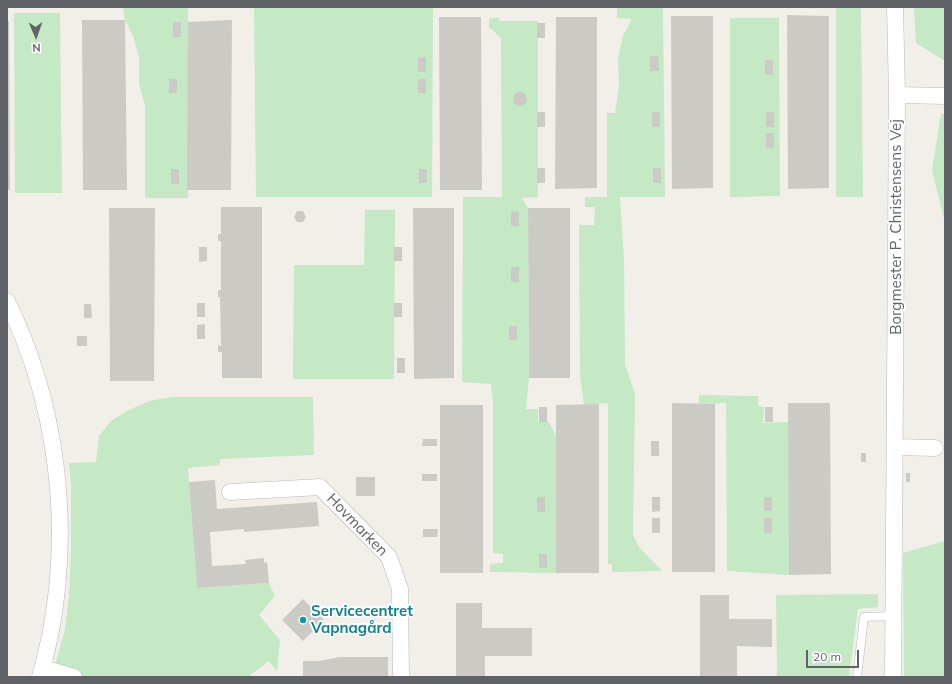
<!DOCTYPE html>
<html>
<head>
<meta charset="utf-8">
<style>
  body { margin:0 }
  #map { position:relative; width:952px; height:684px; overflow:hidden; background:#f1efe8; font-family:Mulish,sans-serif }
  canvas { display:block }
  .frame { position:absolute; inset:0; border:8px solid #5f6368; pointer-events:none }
  .north { position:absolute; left:16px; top:16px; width:40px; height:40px; -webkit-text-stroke:3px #fff; paint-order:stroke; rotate:178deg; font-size:11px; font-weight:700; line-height:16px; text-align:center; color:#5f6368 }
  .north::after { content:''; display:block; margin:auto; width:14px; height:18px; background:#5f6368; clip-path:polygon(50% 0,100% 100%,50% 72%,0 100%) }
  .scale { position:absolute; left:806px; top:650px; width:53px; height:18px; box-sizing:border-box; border:2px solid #5f6368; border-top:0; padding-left:5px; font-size:12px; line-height:14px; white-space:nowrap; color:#5f6368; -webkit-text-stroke:3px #fff; paint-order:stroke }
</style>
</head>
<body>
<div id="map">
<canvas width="952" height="684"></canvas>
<div class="frame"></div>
<div class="north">N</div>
<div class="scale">20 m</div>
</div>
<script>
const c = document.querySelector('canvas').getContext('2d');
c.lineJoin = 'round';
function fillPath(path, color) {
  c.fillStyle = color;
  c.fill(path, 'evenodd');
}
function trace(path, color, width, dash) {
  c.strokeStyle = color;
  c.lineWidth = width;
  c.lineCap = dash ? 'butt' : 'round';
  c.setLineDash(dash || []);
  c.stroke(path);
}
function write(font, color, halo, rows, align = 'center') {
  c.font = font + ' Mulish,sans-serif';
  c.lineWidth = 3.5;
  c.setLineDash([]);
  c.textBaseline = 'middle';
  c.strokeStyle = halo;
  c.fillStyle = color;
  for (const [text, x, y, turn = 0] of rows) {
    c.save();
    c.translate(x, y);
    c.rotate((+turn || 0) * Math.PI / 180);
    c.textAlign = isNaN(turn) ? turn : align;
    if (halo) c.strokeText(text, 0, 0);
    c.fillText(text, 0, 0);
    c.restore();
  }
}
fillPath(new Path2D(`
  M123,7h65v191h-43v-92l-6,-23v-26l-6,-21 -8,-16z
  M254,7h179l-1,190h-176z
  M617,7h46l2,190h-45l4,63 1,104 10,31 -2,140 6,12 23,24 -50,1v-8h-4v-161l-24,2 -4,-29 -1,-151h15l1,-18h-10v-10h22v-84h8l4,-26 -1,-29 5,-22 9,-17 -15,-1z
  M914,7h31v54l-29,-18z
  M836,8h25l2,189h-27z
  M14,13h46l2,180h-47z
  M489,18h10l1,3h38v176l-16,1 6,10 1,170 -3,31h12v13h11l7,14v137l-66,-1v-8l13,-1v-9l-10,-1v-150l-2,-19 -29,-2 1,-185h39l-1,-159 -12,-11z
  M730,18h49l1,178 -50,1z
  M941,114h4v109l-13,-53z
  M365,210h30l-1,169h-101l1,-114h70z
  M699,395l59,1v10l6,1 -1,16 26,-1v153l-62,-4 -1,-168 -27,1z
  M172,397h141l1,58 -94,4v6l-32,3 9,120 72,-5 6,13 -16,19 21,25 -3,32 -8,-11 -21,16h-196l13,-48 4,-34 2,-45v-65l-2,-22 27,-1 3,-26 12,-15 16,-10 22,-10z
  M945,541v136h-41l-1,-124z
  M878,594v13l-20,2 -9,68h-72l-1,-82z`), '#c5e8c5');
fillPath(new Path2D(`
  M787,15l42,1v172l-41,1z
  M671,16h42v172l-41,1z
  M439,17h42l1,173h-42z
  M556,17h41v171l-42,1z
  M82,20h43l2,170h-44z
  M232,20l-1,170h-44l1,-168z
  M7,21h2l1,169h-3z
  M173,22h8v15h-8z
  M537,23h8v15h-8z
  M650,56h8l1,15h-9z
  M426,57v15h-8v-14z
  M765,60h8v15h-8z
  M169,79h8v14h-8z
  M418,79h8v14h-8z
  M513 99a7 7 0 1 1 14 0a7 7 0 1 1-14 0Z
  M537,112h8v15h-8z
  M652,112h8v15h-8z
  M766,112h8v15h-8z
  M766,133h8v15h-8z
  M537,168h8v15h-8z
  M653,168h8v15h-8z
  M171,169h8v15h-8z
  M419,169h8v14h-8z
  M221,207h41v171h-40v-26h-4v-7l3,1 -1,-49h-2v-7h3v-49h-3v-7h3z
  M109,208h46l-1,173h-44z
  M413,208h41v170l-40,1z
  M528,208h42v170h-41z
  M297,211h6l3,6 -3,5h-6l-3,-5z
  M511,211l8,1v14h-8z
  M199,247h8v14l-8,1z
  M394,247h8v14h-8z
  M511,267h8v15h-8z
  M197,303h8v14h-8z
  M394,303h8v14h-8z
  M84,304h7l1,14h-8z
  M205,324v15h-8v-14z
  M509,326h8v14h-8z
  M77,336h10v10h-10z
  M397,358h8v15h-8z
  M672,403l43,1v168h-43z
  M788,403h42l1,171 -42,1z
  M599,404v169h-43v-168z
  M440,405h43v168h-43z
  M539,407h8v15h-8z
  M765,407h8v15h-8z
  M423,439h14v7h-15z
  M651,441h8v15h-8z
  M861,453h5v9h-5z
  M906,473h4v9h-4z
  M422,474h15v7h-15z
  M356,477h19v19h-19z
  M215,480l2,29 100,-7 2,24 -75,6v-3l-34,3 2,34 34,-2 -1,-4 19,-2v5l3,-1 2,21 -72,5 -8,-106z
  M537,497h8v15h-8z
  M652,497h8v14l-8,1z
  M764,497h8v14h-8z
  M652,518h8v15h-8z
  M764,518h8v15h-8z
  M423,529h15l-1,8h-14z
  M539,554h8v14h-8z
  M700,595h29v24h43v28l-35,-1v31h-37z
  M303,599l21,21 -21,21 -21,-21z
  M456,603h26v25h50v28h-47v21h-29z
  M340,657h48v20h-85v-16h17z`), '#cccac5');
const service = new Path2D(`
  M857,677l7,-60 30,-1`);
const minor = new Path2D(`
  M897,95l48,1
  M7,301c50,102 65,223 43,335 -3,13 -6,27 -10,41
  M895,447l40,1
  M230,492l90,-5 69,70 11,32 1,88
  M43,668l31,9
  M893,677l4,-582 -2,-88`);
trace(service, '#b5b8bc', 9);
trace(minor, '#b5b8bc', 17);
trace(service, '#fff', 8);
trace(minor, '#fff', 16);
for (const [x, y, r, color] of [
  [303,620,4,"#0f9aa8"]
]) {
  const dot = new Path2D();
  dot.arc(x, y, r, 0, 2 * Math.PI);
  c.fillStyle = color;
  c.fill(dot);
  trace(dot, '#fff', 1.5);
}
write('15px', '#5f6368', '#fff', [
  ["Borgmester P. Christensens Vej",896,227,-90],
  ["Hovmarken",357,525,46]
]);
write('bold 15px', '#0d838f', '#fff', [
  ["Servicecentret",311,611],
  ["Vapnagård",311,628]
], 'left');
</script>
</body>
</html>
